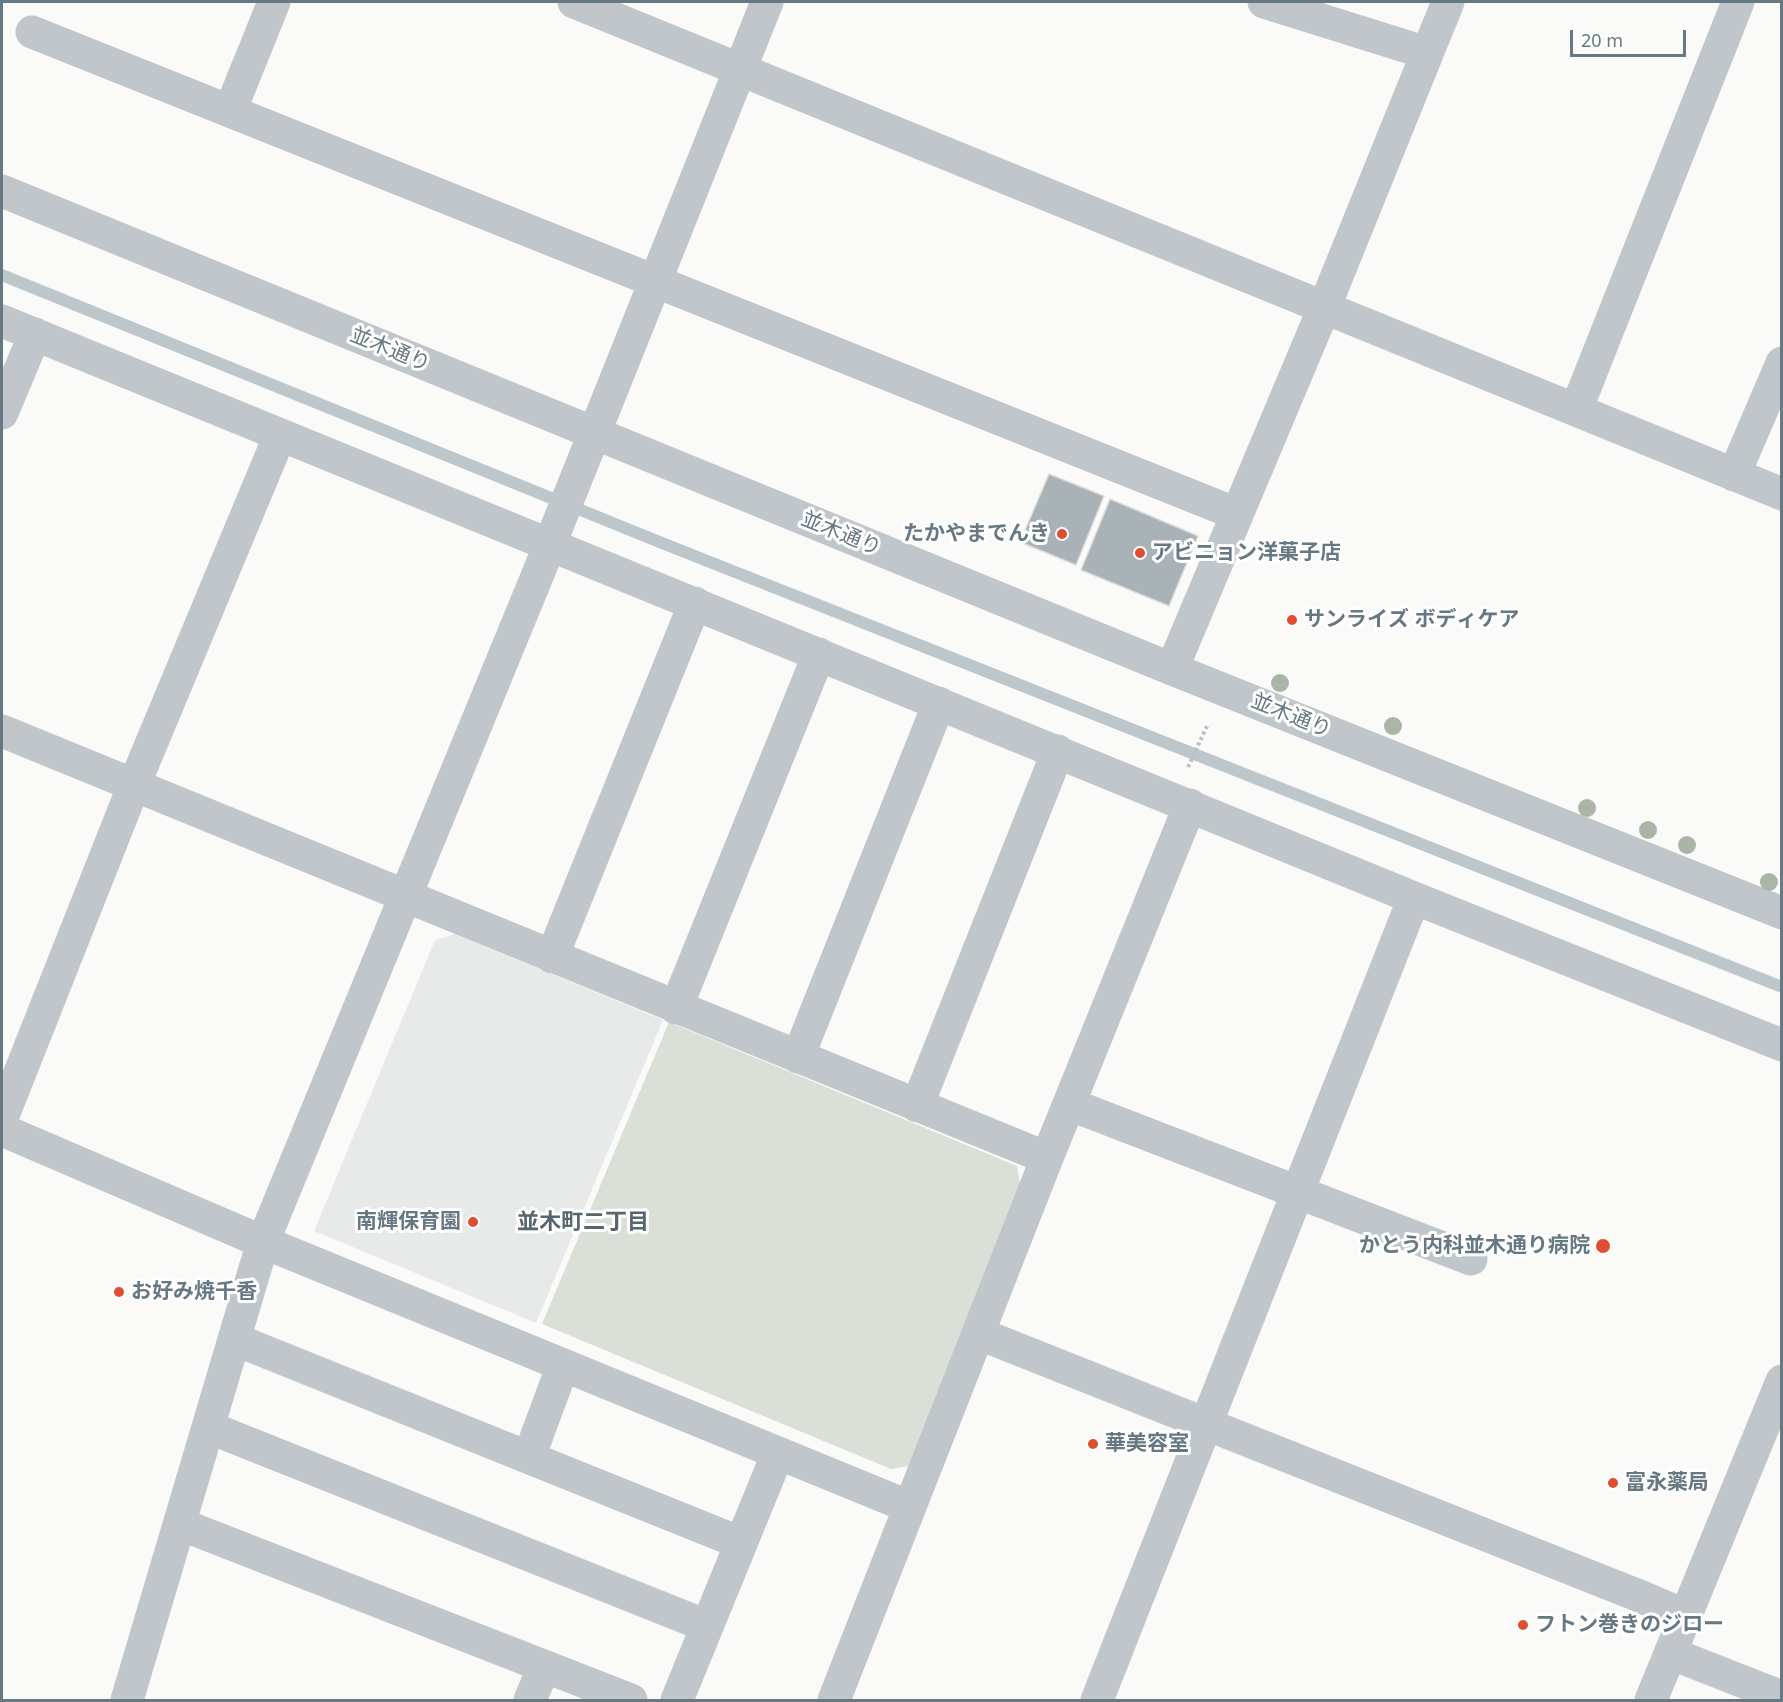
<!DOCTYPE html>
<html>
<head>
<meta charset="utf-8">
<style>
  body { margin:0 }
  #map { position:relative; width:1783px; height:1702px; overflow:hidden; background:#fafaf8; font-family:"Noto Sans",sans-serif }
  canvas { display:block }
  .frame { position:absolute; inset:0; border:3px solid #667882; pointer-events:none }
  .scale { position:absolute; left:1570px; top:30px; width:116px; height:27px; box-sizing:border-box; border:3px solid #667882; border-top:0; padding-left:8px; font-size:18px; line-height:21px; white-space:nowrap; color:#667882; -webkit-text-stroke:4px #fff; paint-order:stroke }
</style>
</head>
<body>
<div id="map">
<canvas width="1783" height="1702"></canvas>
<div class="frame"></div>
<div class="scale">20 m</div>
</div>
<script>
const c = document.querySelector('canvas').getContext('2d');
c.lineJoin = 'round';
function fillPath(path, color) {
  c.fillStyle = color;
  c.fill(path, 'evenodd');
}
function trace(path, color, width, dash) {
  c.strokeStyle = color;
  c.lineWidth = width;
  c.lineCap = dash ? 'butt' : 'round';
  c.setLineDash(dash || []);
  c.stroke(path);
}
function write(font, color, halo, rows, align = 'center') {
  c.font = font + ' "Noto Sans","Noto Sans JP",sans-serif';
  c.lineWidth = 6;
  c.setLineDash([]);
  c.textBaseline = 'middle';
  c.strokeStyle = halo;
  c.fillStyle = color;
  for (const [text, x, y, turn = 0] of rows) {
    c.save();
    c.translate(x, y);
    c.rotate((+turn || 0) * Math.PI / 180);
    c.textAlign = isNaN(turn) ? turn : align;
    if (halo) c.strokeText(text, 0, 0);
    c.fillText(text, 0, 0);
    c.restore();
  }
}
fillPath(new Path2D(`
  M455,934l208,86 -127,303 -222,-92 121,-291z`), '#e8eae9');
fillPath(new Path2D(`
  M669,1022l348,144 3,18 -111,282 -18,3 -349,-145z`), '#dadfd7');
trace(new Path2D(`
  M2,275l660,268 1120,444`), '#bbc7cb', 12);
const building = new Path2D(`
  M1049,474l55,22 -28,69 -56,-23z
  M1110,499l88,37 -29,70 -88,-36z`);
fillPath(building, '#a8b2b7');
trace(building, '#dcdcda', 1.5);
trace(new Path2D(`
  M1188,767l20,-43`), '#bcbfc2', 4, [3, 3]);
trace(new Path2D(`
  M574,2l1208,492
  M1264,2l163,51
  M32,32l1205,482
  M230,111l44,-109
  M2,191l1170,478 610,244
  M2,321l1412,577 368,147
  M1576,410l162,-408
  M2,413l33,-79
  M1734,475l48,-112
  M1172,669l152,-361 124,-306
  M2,731l1045,427
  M552,957l143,-354
  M676,1008l143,-354
  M798,1057l141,-354
  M1069,1104l402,155
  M917,1106l141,-355
  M2,1118l132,-333 146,-350
  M2,1130l261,112 647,265
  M980,1334l226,90 208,-526
  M234,1339l507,204
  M208,1427l499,199
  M529,1457l34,-92
  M180,1524l451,176
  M1670,1653l112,44
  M127,1700l136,-458 275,-668 229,-572
  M530,1700l14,-33
  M677,1700l101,-247
  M834,1700l213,-542 143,-353
  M1097,1700l109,-276 431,171 49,21
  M1651,1700l131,-319`), '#c1c6ca', 33);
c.fillStyle = '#abb4a7';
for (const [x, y] of [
  [1280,683],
  [1393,726],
  [1587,808],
  [1648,830],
  [1687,845],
  [1769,882]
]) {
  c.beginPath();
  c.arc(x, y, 9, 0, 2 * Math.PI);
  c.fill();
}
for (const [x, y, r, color] of [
  [1062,534,6,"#e04e32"],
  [1140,553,6,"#e04e32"],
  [1292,620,6,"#e04e32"],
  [473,1222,6,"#e04e32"],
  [1603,1246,8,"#e04e32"],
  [119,1292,6,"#e04e32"],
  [1093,1444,6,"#e04e32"],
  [1613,1483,6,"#e04e32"],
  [1523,1625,6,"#e04e32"]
]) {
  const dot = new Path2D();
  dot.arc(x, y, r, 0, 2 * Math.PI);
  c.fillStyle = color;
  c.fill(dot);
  trace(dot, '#fff', 2);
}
write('21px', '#667882', '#fff', [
  ["並木通り",390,350,22],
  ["並木通り",841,534,22],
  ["並木通り",1291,716,22]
]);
write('bold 21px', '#667882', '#fff', [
  ["たかやまでんき",1050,534,"right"],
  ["アビニョン洋菓子店",1152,553],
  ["サンライズ ボディケア",1304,620],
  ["南輝保育園",461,1222,"right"],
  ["かとう内科並木通り病院",1590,1246,"right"],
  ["お好み焼千香",131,1292],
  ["華美容室",1105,1444],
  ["富永薬局",1625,1483],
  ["フトン巻きのジロー",1535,1625]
], 'left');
write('bold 22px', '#57656d', '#fff', [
  ["並木町二丁目",583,1223]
]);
</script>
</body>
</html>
